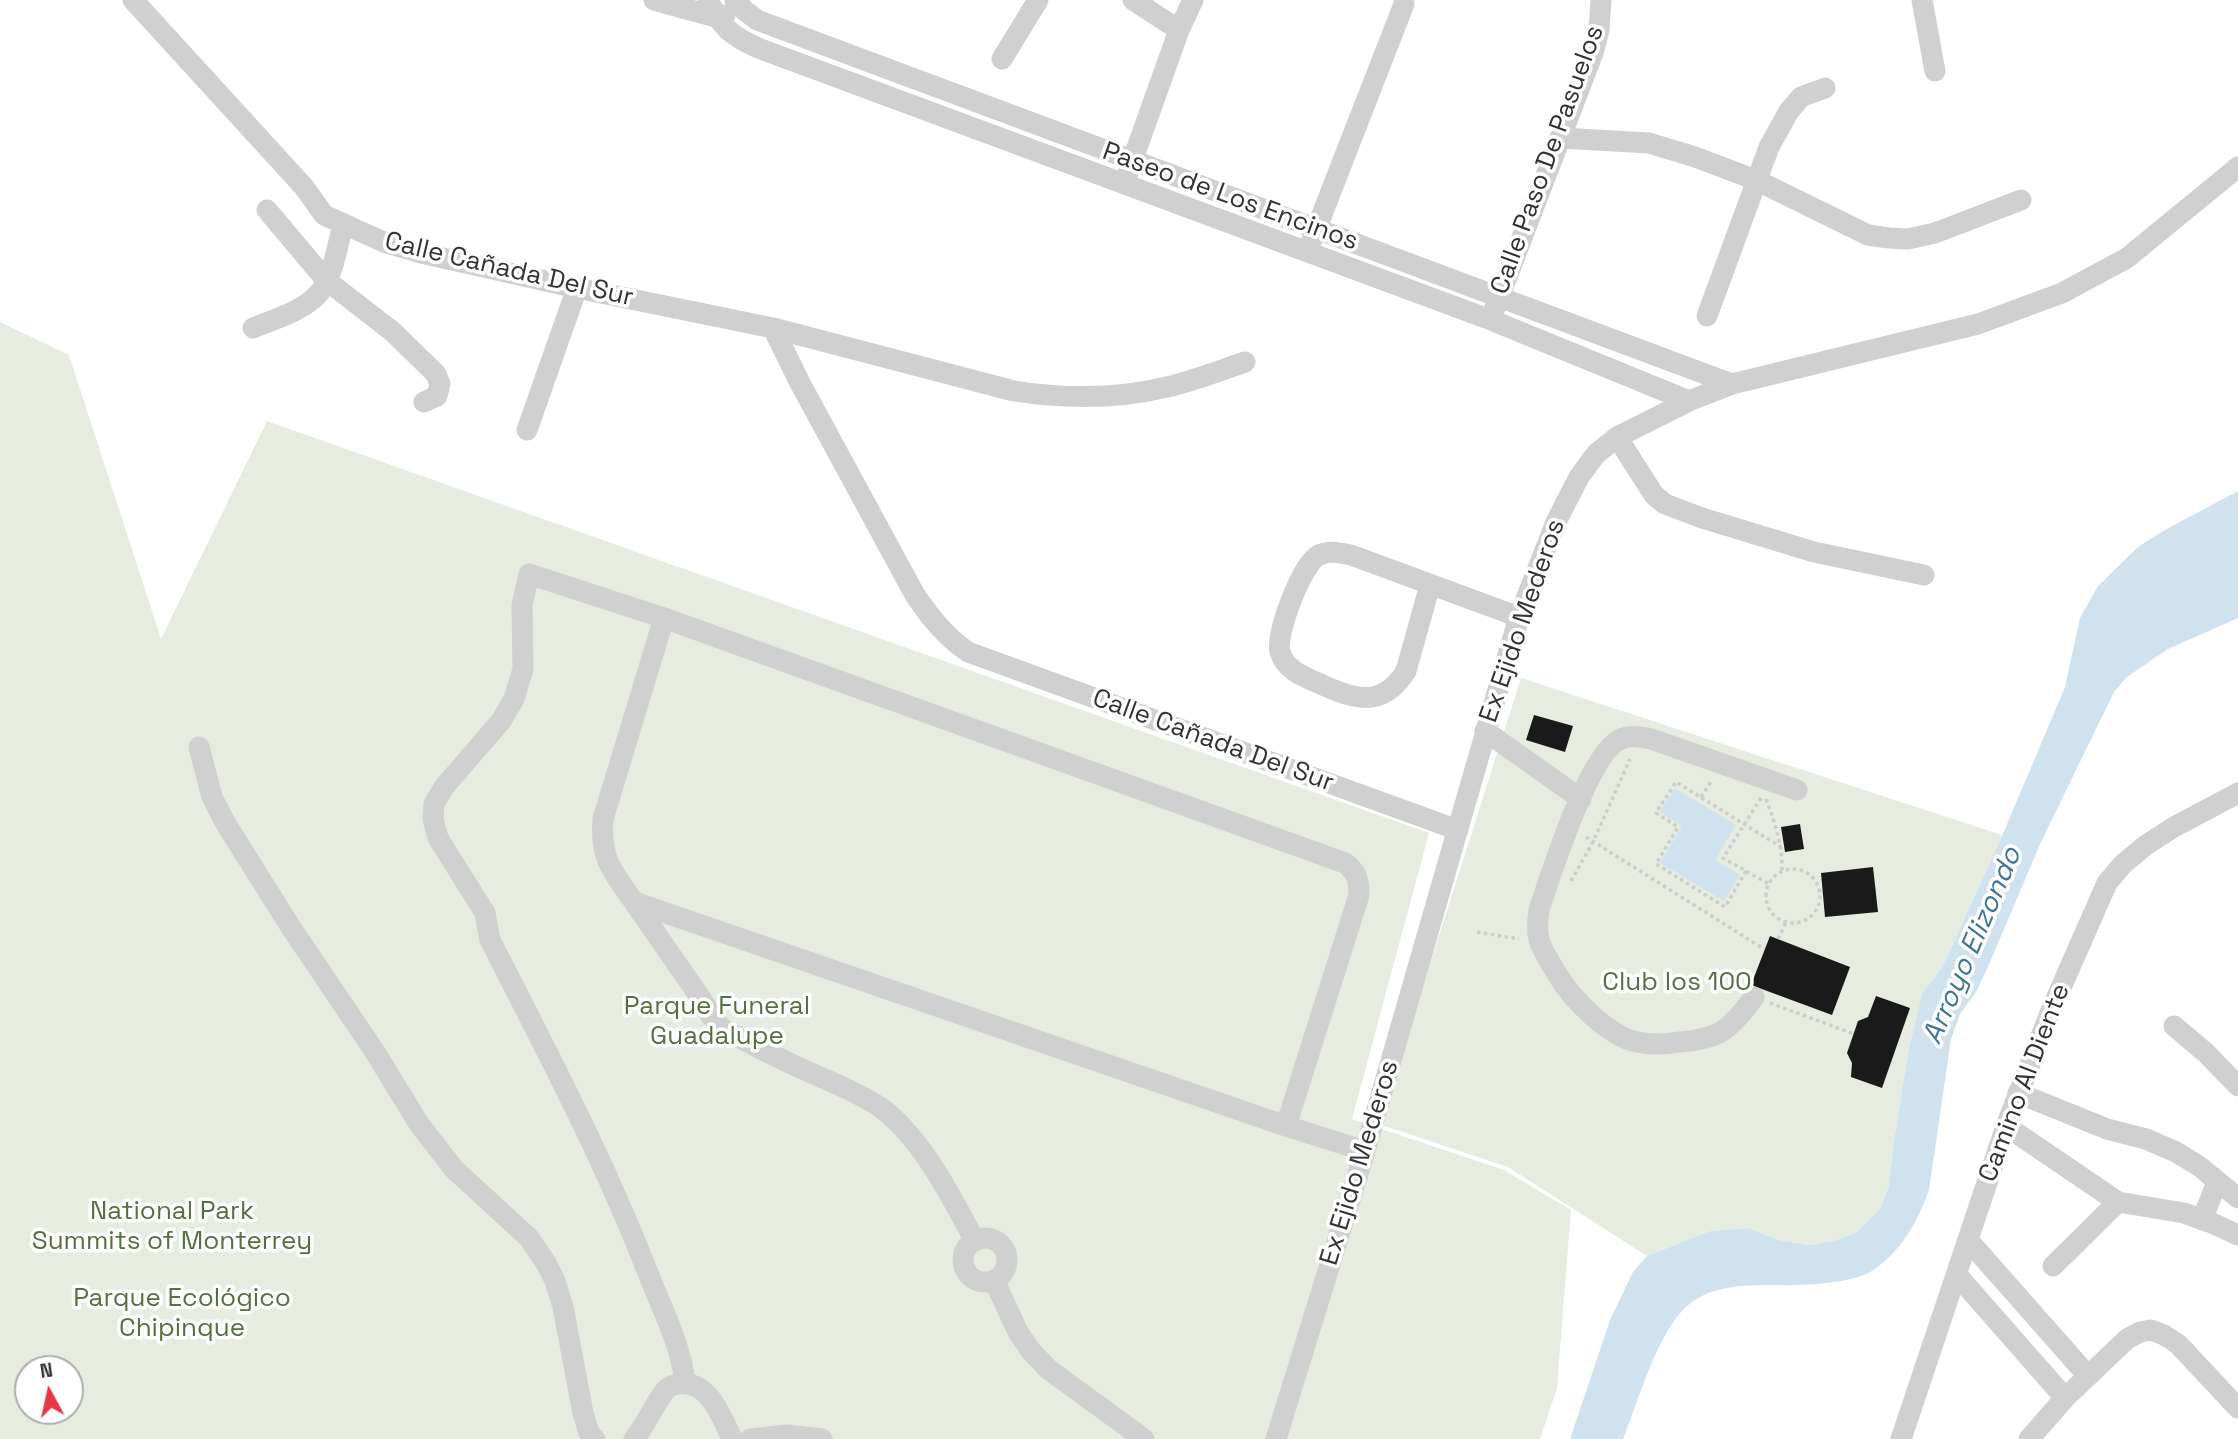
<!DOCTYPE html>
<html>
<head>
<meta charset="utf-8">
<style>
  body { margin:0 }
  #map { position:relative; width:2238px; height:1439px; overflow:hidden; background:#fff; font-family:"Space Grotesk",sans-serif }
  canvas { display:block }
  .north { position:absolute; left:14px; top:1355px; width:70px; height:70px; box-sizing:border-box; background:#fff; border:2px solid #adadad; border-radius:50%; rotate:352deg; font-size:19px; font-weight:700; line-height:28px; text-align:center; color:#333 }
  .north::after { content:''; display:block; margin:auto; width:24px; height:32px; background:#e63946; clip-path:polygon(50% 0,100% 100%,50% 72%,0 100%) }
</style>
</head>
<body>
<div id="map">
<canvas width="2238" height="1439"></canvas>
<div class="north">N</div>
</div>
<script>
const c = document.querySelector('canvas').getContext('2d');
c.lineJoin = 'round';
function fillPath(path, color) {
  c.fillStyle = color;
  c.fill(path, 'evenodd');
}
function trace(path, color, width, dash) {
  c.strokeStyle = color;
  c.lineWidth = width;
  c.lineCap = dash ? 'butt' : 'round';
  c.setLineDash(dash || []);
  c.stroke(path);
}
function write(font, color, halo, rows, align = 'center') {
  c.font = font + ' "Space Grotesk",sans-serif';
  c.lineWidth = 7;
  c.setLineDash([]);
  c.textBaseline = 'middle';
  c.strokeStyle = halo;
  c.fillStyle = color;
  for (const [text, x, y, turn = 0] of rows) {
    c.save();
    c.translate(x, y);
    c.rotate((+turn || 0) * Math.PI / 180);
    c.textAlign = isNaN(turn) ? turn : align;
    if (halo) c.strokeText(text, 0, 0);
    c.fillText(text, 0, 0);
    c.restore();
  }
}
fillPath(new Path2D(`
  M0,322l69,33 92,284 106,-218 1162,412 -77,286 152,51 67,40 -14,178 -17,51h-1540zM28,1369h42v42h-42z
  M1521,678l481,157 -59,131 -21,28 -13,54 -16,99 -4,39 -9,23 -23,23 -23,9 -25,4 -31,-5 -30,-12 -38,3 -63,25 -139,-89 -129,-43z`), '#e6ecdf');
fillPath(new Path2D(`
  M2238,491v127l-70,31 -41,28 -13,15 -73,150 -54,127 -11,23 -16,22 -9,25 -22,151c-11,31 -28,62 -57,81 -21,13 -74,15 -99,14 -29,0 -64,1 -86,21 -29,25 -49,96 -64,133h-53l40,-119 23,-48 14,-16 63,-25 38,-3 30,12 31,5 25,-4 23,-9 23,-23 9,-23 4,-39 16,-99 13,-54 21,-28 62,-137 60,-142 15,-69 18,-32 40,-39 25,-16z
  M1675,788l61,37 -21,35 25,15 -16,26 -64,-38 22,-37 -22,-14z`), '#cfe2ee');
fillPath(new Path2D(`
  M1534,715l39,11 -8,26 -39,-12z
  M1800,824l4,25 -19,3 -4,-25z
  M1873,867l5,45 -53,5 -4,-44z
  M1770,936l80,31 -18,48 -81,-30z
  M1876,996l34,12 -28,80 -31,-11 1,-14 -5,-10 11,-32 10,-4z`), '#1a1a1a');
trace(new Path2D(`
  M1701,797l11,-17
  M1761,798l-38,60 46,26
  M1766,799c9,25 17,46 16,73
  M1586,837l178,112
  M1766 896a27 27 0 1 1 54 0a27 27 0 1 1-54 0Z
  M1746,871l-21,36 -69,-43 22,-37 -22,-14 20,-31 105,65
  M1571,881l22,-39 37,-83
  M1477,932l42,7
  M1778,939l8,-17
  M1770,1003l84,31`), '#cdcdcd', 3.5, [3.5, 3.5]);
trace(new Path2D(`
  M133,0l171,187 20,28 62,28 35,10 156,35 196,40 241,63c51,8 103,8 153,-4 26,-6 52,-16 78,-25
  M654,0l62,17 9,-2
  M708,0c14,28 22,35 50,48l733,272 198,81
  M735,0l9,10 13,10 975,364
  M1133,0l46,30
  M1922,0l13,71
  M1002,59l36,-59
  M1560,138l89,5 46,14 61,23 112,55 21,3 19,1 27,-6 86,-33
  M1128,173l51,-143 14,-30
  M267,210l59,70 67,52 43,42 4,10 -3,12 -13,6
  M1312,240l92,-236
  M1495,308l98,-255 6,-23 2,-30
  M1707,316l62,-169 20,-36 12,-14 24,-9
  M253,328c22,-9 51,-17 67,-36 13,-16 18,-48 23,-68
  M773,328l27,55 115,212c15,22 30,41 53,57l490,178
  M527,430l50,-142
  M1617,437l37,58 11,9 37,14 112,34 110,23
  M1430,585l-24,86c-25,40 -55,27 -90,11 -14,-6 -31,-13 -36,-30 -5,-17 22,-89 39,-97 10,-5 21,-2 32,0l168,62
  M664,618l-61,201c-3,40 9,52 31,83l652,224 79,25
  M1485,731l96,68
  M199,747l13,50 14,27 64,102 85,126 44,72 35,45 75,69 17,25 9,18 8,26 20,106 6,20 6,6
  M634,902l68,98 9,16 11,12c31,18 64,34 96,48 21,9 42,18 62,31 42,31 71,89 95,134
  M1754,997c-10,13 -19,26 -33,35 -11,6 -29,9 -41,10 -13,2 -30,3 -43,0 -29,-6 -65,-43 -80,-68 -15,-26 -23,-32 -18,-64 12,-36 49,-154 80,-170 10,-6 22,-3 32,-1l146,51
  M2174,1026l32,27 32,33
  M2018,1093l89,36 39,10 30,13 23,14 39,32
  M2006,1126l112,76 66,11 28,10 26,12
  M2202,1220l15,-38
  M963 1260a22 22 0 1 1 44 0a22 22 0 1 1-44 0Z
  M1968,1240l120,136
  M2053,1266l65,-64
  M1957,1275l108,123
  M994,1280l24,52 13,19 17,18 96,70
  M685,1383c-4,-38 -23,-74 -37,-110 -45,-115 -102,-224 -158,-333l-5,-27 -47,-75 -5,-19 1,-15 10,-17 57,-66 13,-22 9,-30 -1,-64 7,-31 135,44 681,245c12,9 14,17 14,32l-73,231
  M634,1439c12,-14 19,-32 30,-47 3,-5 8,-7 14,-8 30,-5 44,33 54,55
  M750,1439l37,-4 35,4
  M1276,1439l89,-288 154,-534 37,-95 23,-45 17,-23 21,-17 72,-36 43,-17 246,-60 84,-31 65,-35 111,-91
  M1901,1439l105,-313 46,-118 55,-125 16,-19 23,-19 28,-18 64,-34
  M2029,1439l36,-41 62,-59 13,-7 11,-2 13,5 14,9 60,64`), '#d0d0d0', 21);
write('26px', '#333', '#fff', [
  ["Calle Paso De Pasuelos",1548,160,-70],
  ["Paseo de Los Encinos",1230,197,20],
  ["Calle Cañada Del Sur",509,270,13],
  ["Ex Ejido Mederos",1523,621,-71],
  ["Calle Cañada Del Sur",1213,741,20],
  ["Camino Al Diente",2025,1083,-69],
  ["Ex Ejido Mederos",1360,1163,-73]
]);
write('26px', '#56703f', '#fff', [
  ["Club los 100",1677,983],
  ["Parque Funeral",717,1007],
  ["Guadalupe",717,1037],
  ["National Park",172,1212],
  ["Summits of Monterrey",172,1242],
  ["Parque Ecológico",182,1299],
  ["Chipinque",182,1329]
]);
write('italic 28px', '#3f7597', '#fff', [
  ["Arroyo Elizondo",1973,946,-67]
]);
</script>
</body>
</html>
